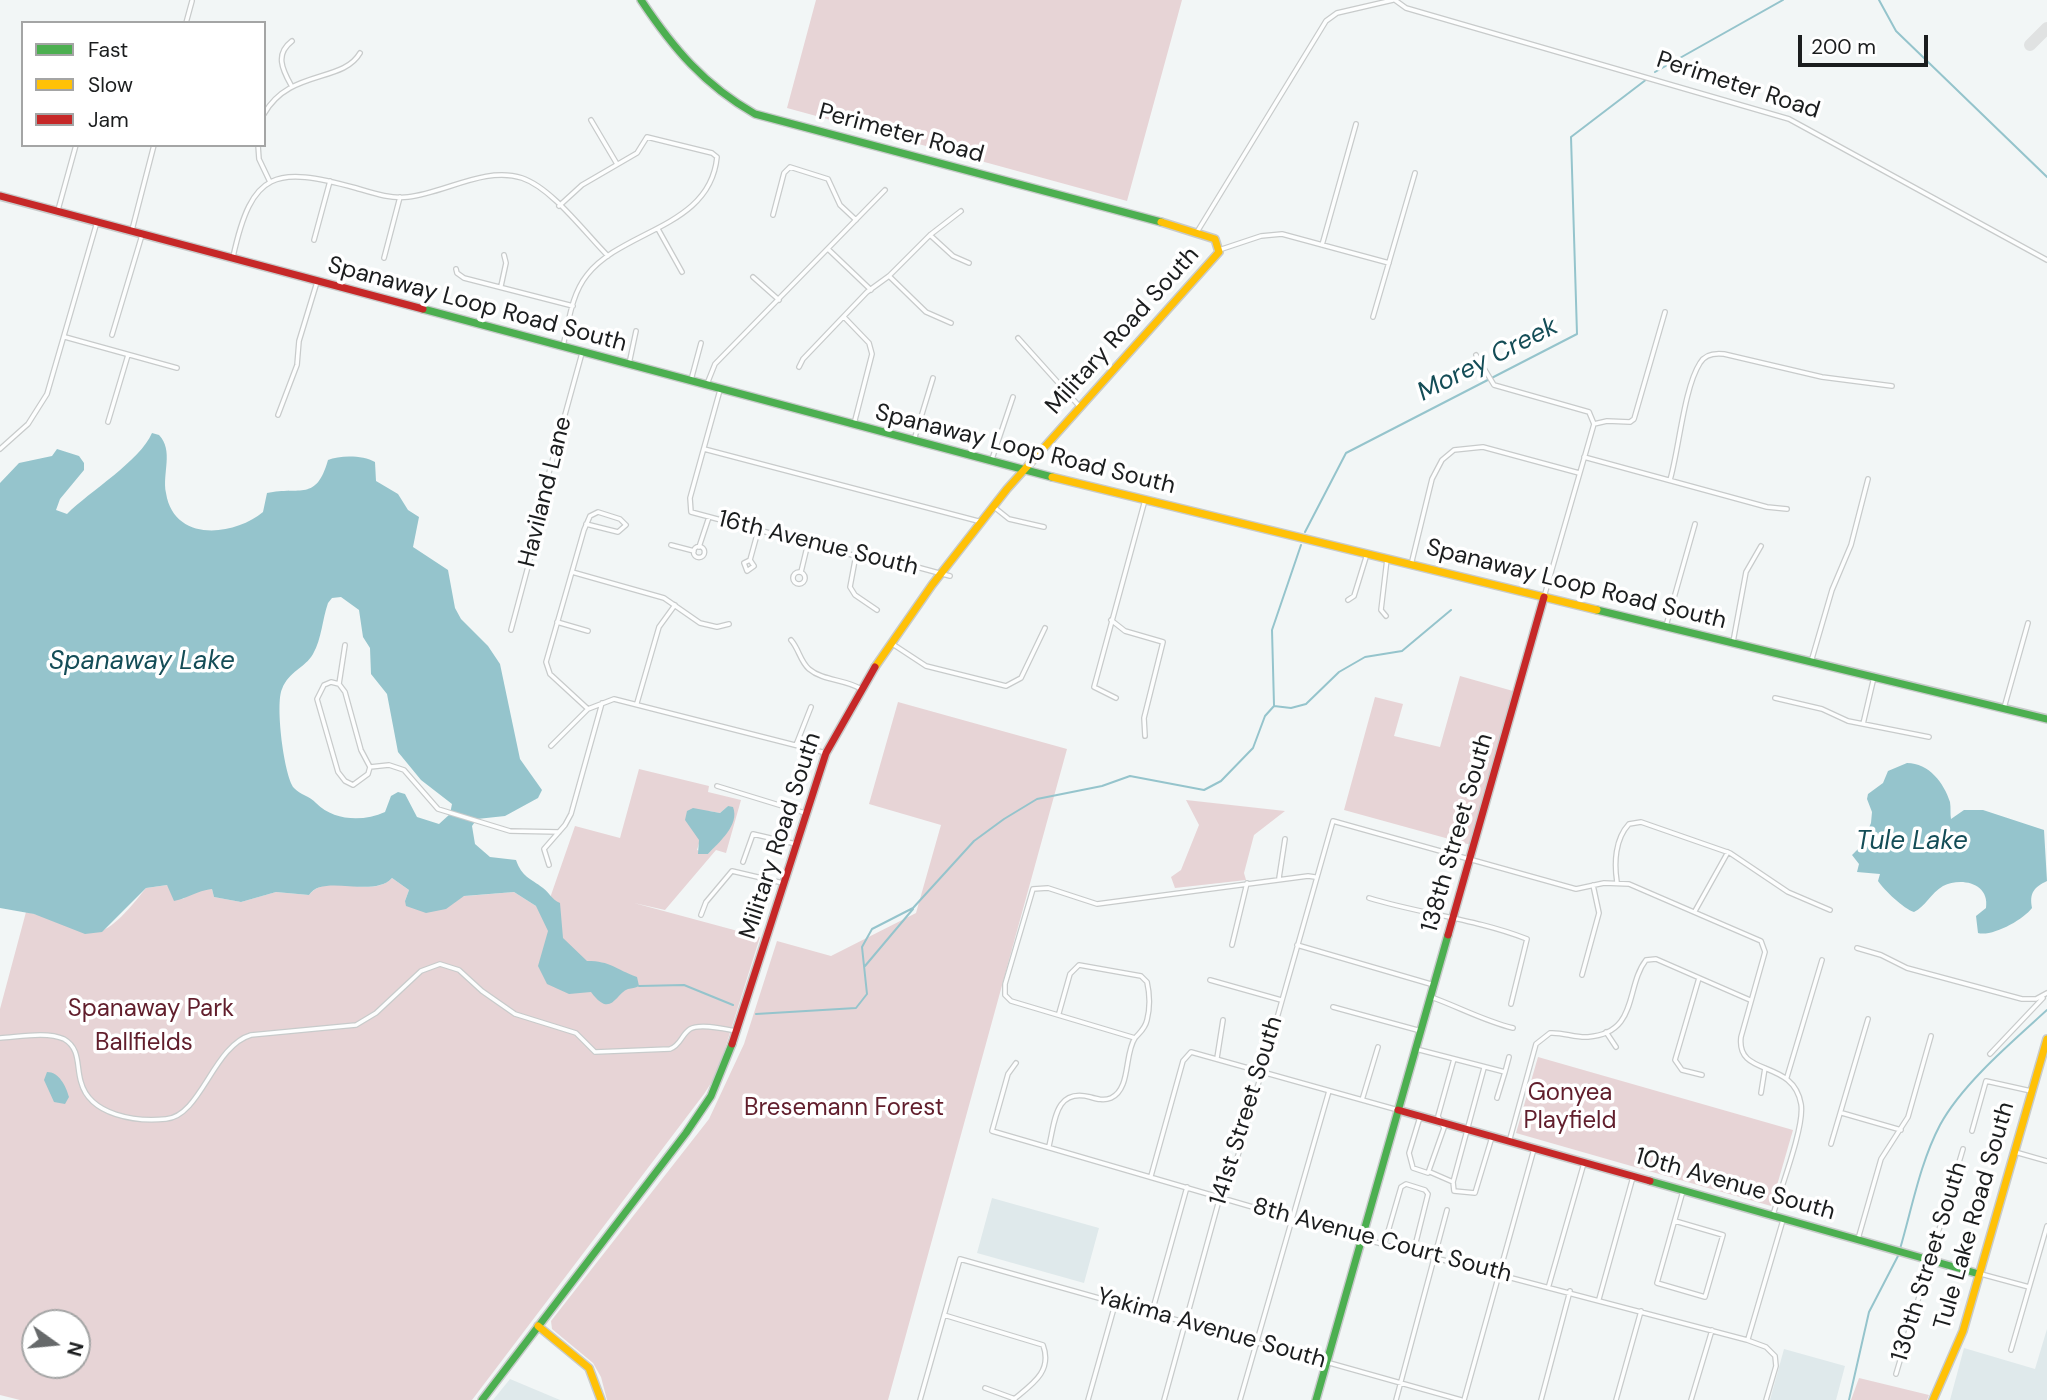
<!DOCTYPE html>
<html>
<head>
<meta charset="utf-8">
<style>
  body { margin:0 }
  #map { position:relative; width:2047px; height:1400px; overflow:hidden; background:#f2f6f6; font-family:"DM Sans",sans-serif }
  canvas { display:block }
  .legend { position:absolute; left:21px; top:21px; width:245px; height:126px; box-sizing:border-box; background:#fff; border:2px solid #a4a5a5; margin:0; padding:9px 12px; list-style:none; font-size:21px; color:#1b1d1e }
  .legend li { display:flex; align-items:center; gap:14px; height:35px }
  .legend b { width:35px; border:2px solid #a4a5a5 }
  .north { position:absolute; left:21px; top:1309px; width:70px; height:70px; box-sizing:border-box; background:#fff; border:2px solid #a4a5a5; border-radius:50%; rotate:105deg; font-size:19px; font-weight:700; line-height:28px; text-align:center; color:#1b1d1e }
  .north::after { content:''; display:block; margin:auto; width:24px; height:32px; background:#66696a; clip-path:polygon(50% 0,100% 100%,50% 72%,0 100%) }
  .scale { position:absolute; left:1798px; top:35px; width:130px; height:32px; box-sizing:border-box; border:4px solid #1b1d1e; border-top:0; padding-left:9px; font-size:21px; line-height:24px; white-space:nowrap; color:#1b1d1e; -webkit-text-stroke:5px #fff; paint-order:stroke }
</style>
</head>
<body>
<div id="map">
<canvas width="2047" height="1400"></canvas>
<ul class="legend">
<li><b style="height:9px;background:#4caf50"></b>Fast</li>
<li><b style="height:9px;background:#ffc107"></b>Slow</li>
<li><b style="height:9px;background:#c62828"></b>Jam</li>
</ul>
<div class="north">N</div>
<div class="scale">200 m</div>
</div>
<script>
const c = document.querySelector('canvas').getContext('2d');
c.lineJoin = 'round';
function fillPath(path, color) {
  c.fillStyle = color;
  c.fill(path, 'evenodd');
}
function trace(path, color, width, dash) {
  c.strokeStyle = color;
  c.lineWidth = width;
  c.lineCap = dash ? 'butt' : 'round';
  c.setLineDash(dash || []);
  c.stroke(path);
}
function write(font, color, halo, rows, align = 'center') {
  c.font = font + ' "DM Sans",sans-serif';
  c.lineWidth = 7;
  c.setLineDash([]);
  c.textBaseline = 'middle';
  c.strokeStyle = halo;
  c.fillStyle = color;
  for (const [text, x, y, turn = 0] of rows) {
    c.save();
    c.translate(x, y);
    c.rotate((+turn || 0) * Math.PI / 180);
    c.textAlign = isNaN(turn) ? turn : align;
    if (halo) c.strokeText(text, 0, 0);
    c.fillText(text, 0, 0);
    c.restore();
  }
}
fillPath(new Path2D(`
  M992,1198l107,30 -15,55 -107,-30z
  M2047,1329v71h-97l14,-52 71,21z
  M1784,1349l61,17 -9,34h-66z
  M510,1379l50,21h-67z`), '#dfe9eb');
fillPath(new Path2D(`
  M816,0h366l-55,201 -340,-93z
  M1460,676l53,15 -42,154 -127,-35 31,-113 28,7 -9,32 46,11z
  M898,702l169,47 -179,651h-281l-6,-23 -8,-14 -41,-34 -1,-8 158,-202 35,-75 33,-103 54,15 85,-43 25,-88 -72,-21z
  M639,769l70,17 -1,6 33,8 -15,53 -10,-3 -51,60 -31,-7 126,34 -43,137 -13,20 -232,306h-452l-20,-5v-386l26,-97c69,15 64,47 120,-24l21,-3 16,14 10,-8 19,-2 2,8 27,5 35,-10 33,3c18,-24 62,5 83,-17l17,12 -4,11 109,-9 22,14 14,-8 25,-72 45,12zM728,806v25l-20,23 -11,-4 12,-39 11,2zM35,1323h42v42h-42z
  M1186,800l99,11 -31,24 -10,38 2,7 -71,8 -4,-11 10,-7 18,-45z
  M1538,1057l255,73 -22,76 -255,-73z
  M1859,1378l70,17 -2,5h-76z`), '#e7d4d6');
fillPath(new Path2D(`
  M152,433l7,2c15,16 3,38 7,58 8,50 68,43 97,19l4,-19c34,-7 49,9 61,-33 12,-5 35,-5 47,2l1,19 22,13 10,16 11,7 -6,30 35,23 7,38 6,11 27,27 12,18 20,95 22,31 -4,8 -33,18 -28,3 -5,7 3,18 15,13 26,3c6,17 14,18 27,28 7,5 8,11 17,15l3,35 24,23c24,0 28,8 50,16l2,9c-4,2 -7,2 -11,3 -13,5 -17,30 -37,3l-22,2 -22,-10 -9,-18 10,-35 -12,-25 -22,-14 -50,4 -18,13 -20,4 -20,-7 -1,-5 4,-11 -17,-12c-19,21 -69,-5 -83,17l-33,-3 -35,10 -27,-5 -2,-8c-16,2 -24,9 -38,12l-7,-16 -21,3 -44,44 -17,2 -51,-20 -34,-6v-425l19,-20 33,-7 5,-7 22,7 5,7v7l-24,29 -4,11 11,4c23,-23 73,-53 85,-81zM341,597l18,13 4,27 7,11 1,26 16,20 11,58 23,28 31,24 -2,10 -11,10 -22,-7 -12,-23 -7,-2 -7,4 -6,16c-22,10 -51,9 -69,-9 -6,-7 -16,-8 -22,-15 -10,-12 -19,-84 -12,-99 7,-18 23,-21 31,-35 9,-16 9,-34 15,-51l4,-5z
  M1907,763c22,0 37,20 43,39 1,6 0,12 1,17l13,-9h19l61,20 3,51c-13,6 -18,12 -15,27 -9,12 -40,29 -54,25l-2,-17 10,-8c4,-25 -25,-31 -43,-22 -12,7 -18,21 -29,26 -10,-3 -30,-22 -36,-31l2,-7 -23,-2 2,-8 -7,-9 9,-9 10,-23 1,-11 -5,-13 1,-5 15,-11 5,-12z
  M728,806l5,1c7,18 -14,35 -25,47h-10l1,-14 -14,-20 2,-9 6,-3 27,5z
  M47,1072c12,0 19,14 22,25l-4,7 -11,-2 -10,-22z`), '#95c4cc');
trace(new Path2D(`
  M1879,0l17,31 151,146
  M1655,72l128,-72
  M1305,532l41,-79 231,-119 -6,-197 76,-58
  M1274,705l-2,-75 29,-85
  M865,966l48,-57
  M639,986l45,-1 49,20
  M756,1014l100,-6 11,-14 -5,-47 10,-18 41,-21 61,-67 30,-22 33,-20 65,-13 28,-10 74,14 17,-9 32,-33 12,-32 9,-10 17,2 15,-4 33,-32 26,-15 37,-6 49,-41
  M1900,1249c12,-41 20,-86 40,-124 22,-41 73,-84 107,-115
  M1849,1400l20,-88 30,-58`), '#95c4cc', 2);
trace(new Path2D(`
  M2030,45l17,-17`), '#e0e2e2', 12);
const street = new Path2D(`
  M1395,0l11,8 383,111 258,141
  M186,23l6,-22
  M291,85c-9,-16 -16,-31 1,-44
  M264,114c25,-45 79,-31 96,-61
  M591,120l26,44
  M258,145l1,14 11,23
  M559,206l23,-21 55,-32 10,-16 65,16 5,4c-7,71 -94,72 -130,118 -16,20 -18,47 -24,71
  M58,210l18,-65
  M773,215l11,-42 6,-6 38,12 12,26 16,15
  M658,229l24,43
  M132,230l22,-85
  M1197,232l129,-211 11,-8 56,-13
  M930,235l23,21 16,7
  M314,240l16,-59
  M1322,245l34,-121
  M828,249l43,41
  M1219,250l42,-14 21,-2 107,29
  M233,257c19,-87 42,-91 123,-69 17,5 34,11 52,9 37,-4 77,-31 114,-19 30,10 64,56 86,78
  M384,258l16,-61
  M456,269l1,4 7,5 109,28
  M889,276l37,36 25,11
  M753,277l26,23
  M501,286l5,-23 -2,-8
  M844,317l25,26 3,11 -18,70
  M1373,317l42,-144
  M112,335l30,-100
  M65,337l112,31
  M1018,338l62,69
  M1476,355l18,30 95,27 5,12
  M629,364l7,-33
  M799,367l4,-8 64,-67 22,-16 41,-41 31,-24
  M691,380l10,-37
  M707,384l8,-20 170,-174
  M720,390l-30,108 1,14 180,48h20l59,16
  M278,415l19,-50 2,-24 18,-59
  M108,422l20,-67
  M1594,424l13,-3 23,1 4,-3 31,-107
  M914,440l19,-62
  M0,449l28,-25 19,-30 50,-172
  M704,449l274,72
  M1584,457l183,50 20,2
  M991,462l22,-65
  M1670,480c9,-31 14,-92 30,-117 5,-9 15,-10 24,-9l98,23 70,9
  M994,507l15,12 35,8
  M586,524l32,8 8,-7 -6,-6 -22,-7 -8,4 -6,14 -38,132 4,12 38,35
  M671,545l23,6
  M693.5 552a5.5 5.5 0 1 1 11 0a5.5 5.5 0 1 1-11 0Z
  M699,547l10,-30
  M856,555l-6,32 5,8 22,15
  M750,560l4,6 -7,5 -3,-8 6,-3 8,-29
  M1411,565l21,-86 10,-19 12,-10 29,-3 96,26
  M572,572l92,26 36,25 17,4 12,-3
  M801,572l7,-29
  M793 578a6 6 0 1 1 12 0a6 6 0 1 1-12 0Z
  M1544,597l50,-173
  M1348,600l6,-4 13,-42
  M1386,616l-5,-6 6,-51
  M1111,620l14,11 38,11 -19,76 1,18
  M557,622l31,9
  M1666,626l29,-102
  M511,630l26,-97 5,-35 40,-145
  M791,640c8,9 9,21 18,29 14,12 36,10 52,20
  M1733,642l13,-70 15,-26
  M891,643l35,23 80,20 15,-8 24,-50
  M345,645l-6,39 6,8 16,58 9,17
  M1811,662l21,-72 19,-45 17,-66
  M339,684l-8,-2 -7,3 -7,14 21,73 7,9 8,4 15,-11 2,-7
  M1116,698l-22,-11 51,-187
  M1775,698l47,11 26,12 81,16
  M637,703l22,-76 16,-22
  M2004,708l24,-85
  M1863,724l11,-47
  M796,745l15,-38
  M551,746l37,-37 26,-10 212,54
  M370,767l19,-2 15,5 34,39 72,22 49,1
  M717,786l88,27
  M743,862l10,-28 43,10
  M549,865l-5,-16 21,-24 6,-11 31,-111
  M1279,878l6,-39
  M1617,882c-3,-19 -2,-43 12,-58l12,-2 89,31 58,39 42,18
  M1369,898c52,16 107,21 158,41l-16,65
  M1695,911l33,-59
  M701,915l5,-13 26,-31 51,12
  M1232,945l15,-62
  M1297,945l137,40
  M1857,948l24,7 26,13 115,31h14l11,-6
  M1582,975l17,-62 -6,-28
  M1699,978l-24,82 7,10 20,5
  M1210,980l71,20
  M1431,997c28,10 53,24 82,31
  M1333,1007l88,24
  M1606,1032l10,15
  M0,1038c18,-1 47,-7 64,1 17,10 12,27 17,43 9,34 56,40 85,37 35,-3 47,-73 85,-84l105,-10 20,-12 45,-42 19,-7 19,6 23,21 33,23 61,19 19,19 75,-3c11,-4 11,-14 20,-20 10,-6 35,0 46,2
  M1135,1038l-124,-37 -6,-6v-11l28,-95 15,-1 49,16 211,-28 7,1
  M1416,1049l89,23 4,-15
  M1990,1054l53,-56
  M1217,1058l6,-38
  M1016,1063l-8,11 -16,57 360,105 395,104 19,7 9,9 1,10 -10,34
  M1484,1068l-31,114 1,9 21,2 17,-56
  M1787,1077l35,-117
  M1761,1093l4,-25
  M1497,1098l8,-26
  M1362,1100l16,-53
  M1842,1113l59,17
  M1420,1117l-11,36 4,15 15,5 16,-45 -6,-12 16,-57
  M1972,1131l14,-50 45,10
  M1509,1142l27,-98 14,-11c13,-1 25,5 38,4 51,-4 37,-50 58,-77l10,-1 94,41
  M1831,1144l37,-125
  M1049,1146c6,-25 6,-58 41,-49 7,2 14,4 21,1 20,-9 13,-44 24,-60 5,-6 10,-9 12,-18 3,-12 3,-25 0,-38l-6,-6 -62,-11 -9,9 -11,39
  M2015,1152l32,9
  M1430,1172l23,10
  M1151,1176l32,-115 8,-9 207,58
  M1675,1221l48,14 -18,62 -48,-14 26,-92
  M1858,1239l23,-80 27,-42 23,-81
  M1385,1242l16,-55 5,-3 19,6 3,4 -14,56
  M1981,1274l48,13
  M1549,1285l35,-122
  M1599,1299l34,-122
  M1152,1312l35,-125
  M944,1315l99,30c10,27 -12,40 -30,55
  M1748,1339l35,-119
  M2011,1350l36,-124
  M1896,1374l67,-225
  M985,1388l30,11
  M920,1400l40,-141 501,141
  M1088,1400l28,-99
  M1164,1400l54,-196 11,-17 104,-366 243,68 28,-6 25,1 132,57 4,11 -24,85c-5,41 52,21 60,67 4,22 -21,86 -28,111
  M1240,1400l89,-309
  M1396,1400l51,-190
  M1464,1400l70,-251
  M1541,1400l29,-109
  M1616,1400l25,-89
  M1691,1400l21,-70`);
const fast = new Path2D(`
  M641,0c32,48 63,85 114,114l406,108
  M423,309l629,168
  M1597,610l450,109
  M1650,1181l329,93
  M482,1400l204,-267 25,-37 21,-52
  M1316,1400l132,-465`);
const slow = new Path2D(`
  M1052,477l545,133
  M875,667l57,-82 75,-96 212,-237 -4,-13 -54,-17
  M538,1326l51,42 12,32
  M1933,1400l30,-69 84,-292`);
const jam = new Path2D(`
  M0,196l423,113
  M1448,935l96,-338
  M732,1044l94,-291 49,-86
  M1398,1110l252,71`);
trace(street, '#c8cbcb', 6);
trace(fast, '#c8cbcb', 10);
trace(slow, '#c8cbcb', 10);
trace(jam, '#c8cbcb', 10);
trace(street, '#fdfefe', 3.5);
trace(fast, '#4caf50', 7);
trace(slow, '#ffc107', 7);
trace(jam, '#c62828', 7);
write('24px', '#1b1d1e', '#fff', [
  ["Perimeter Road",1738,86,18],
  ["Perimeter Road",901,134,15],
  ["Spanaway Loop Road South",477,305,15],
  ["Military Road South",1123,331,-48],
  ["Spanaway Loop Road South",1025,450,14],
  ["Haviland Lane",546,492,-76],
  ["16th Avenue South",818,544,14],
  ["Spanaway Loop Road South",1576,585,14],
  ["138th Street South",1458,833,-74],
  ["Military Road South",781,836,-72],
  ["141st Street South",1247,1111,-73],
  ["10th Avenue South",1735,1185,16],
  ["Tule Lake Road South",1975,1216,-74],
  ["8th Avenue Court South",1382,1241,15],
  ["130th Street South",1930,1262,-73],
  ["Yakima Avenue South",1211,1329,16]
]);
write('24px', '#611e2c', '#fff', [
  ["Spanaway Park",151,1010],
  ["Ballfields",144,1044],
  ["Gonyea",1570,1094],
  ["Playfield",1570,1122],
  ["Bresemann Forest",844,1109]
]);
write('italic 26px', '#144d57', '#fff', [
  ["Morey Creek",1488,360,-27],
  ["Spanaway Lake",142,662],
  ["Tule Lake",1912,842]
]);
</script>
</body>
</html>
